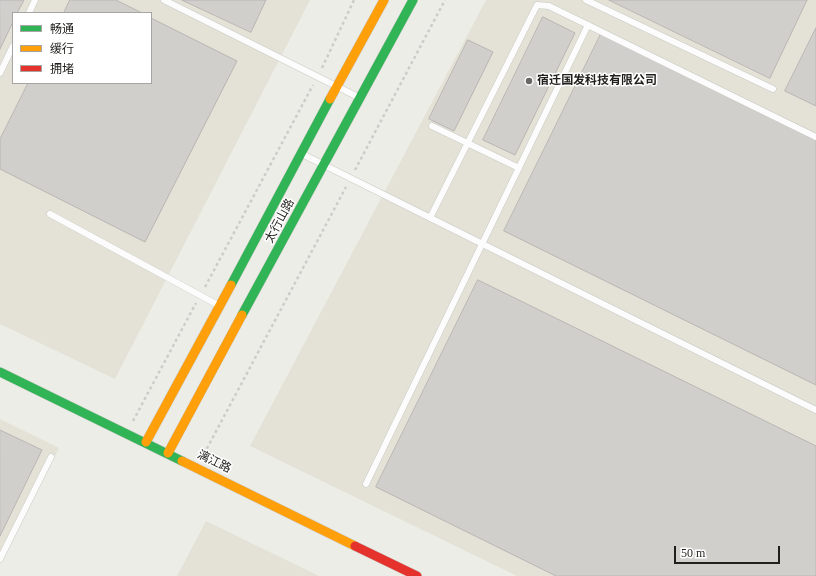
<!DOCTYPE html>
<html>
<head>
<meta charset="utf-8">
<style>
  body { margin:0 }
  #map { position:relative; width:816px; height:576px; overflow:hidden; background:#edede8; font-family:"Times New Roman","Noto Sans SC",serif }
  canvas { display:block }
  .legend { position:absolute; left:12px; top:12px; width:140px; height:72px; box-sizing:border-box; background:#fff; border:1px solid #a6a5a4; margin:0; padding:5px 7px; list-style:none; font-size:12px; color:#201f1c }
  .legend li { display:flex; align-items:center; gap:8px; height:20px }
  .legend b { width:20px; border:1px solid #a6a5a4 }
  .scale { position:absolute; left:674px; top:546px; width:106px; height:18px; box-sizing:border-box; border:2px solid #201f1c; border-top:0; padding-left:5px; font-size:12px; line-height:14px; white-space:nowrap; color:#201f1c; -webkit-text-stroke:3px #fff; paint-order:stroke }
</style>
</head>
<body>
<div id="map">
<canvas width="816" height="576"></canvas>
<ul class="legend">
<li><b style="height:5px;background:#30b455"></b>畅通</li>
<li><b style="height:5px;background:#ff9f0a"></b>缓行</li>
<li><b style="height:5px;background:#e5322d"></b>拥堵</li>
</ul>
<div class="scale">50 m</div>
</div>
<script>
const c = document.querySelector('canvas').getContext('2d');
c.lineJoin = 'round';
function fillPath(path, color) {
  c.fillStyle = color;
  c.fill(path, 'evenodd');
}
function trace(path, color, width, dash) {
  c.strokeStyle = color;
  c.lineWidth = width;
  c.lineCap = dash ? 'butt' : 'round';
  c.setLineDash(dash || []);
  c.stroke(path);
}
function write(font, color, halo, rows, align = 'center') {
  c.font = font + ' "Times New Roman","Noto Sans SC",serif';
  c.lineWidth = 3;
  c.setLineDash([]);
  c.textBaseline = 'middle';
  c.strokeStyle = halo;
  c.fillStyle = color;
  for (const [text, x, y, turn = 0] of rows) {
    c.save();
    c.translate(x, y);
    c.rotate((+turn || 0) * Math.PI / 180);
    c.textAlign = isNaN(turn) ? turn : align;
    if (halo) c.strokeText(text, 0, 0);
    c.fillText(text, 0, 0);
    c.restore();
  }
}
fillPath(new Path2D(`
  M0,0h310l-195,379 -115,-55zM13,13h138v70h-138z
  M486,0h330v576h-299l-267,-130z
  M0,419l59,29 -59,115z
  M206,521l113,55h-142z`), '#e4e2d6');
const building = new Path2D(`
  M0,0h24l-7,13h-4v9l-13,27z
  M70,0h46l26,13h-78z
  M182,0h84l-15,32z
  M609,0h198l-37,78z
  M543,17l32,16 -60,122 -32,-15z
  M151,18l86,43 -92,181 -145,-73v-30l28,-56h123z
  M816,28v78l-31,-15z
  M601,34l215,106v245l-312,-154z
  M468,40l25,12 -39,79 -25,-12z
  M478,280l338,166v130h-260l-180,-89z
  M0,430l42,20 -42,86z`);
fillPath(building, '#d0cfcc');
trace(building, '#b8b6b3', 1);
const lane = new Path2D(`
  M164,0l194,97
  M586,0l187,89
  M29,13l6,-13
  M0,73l13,-27
  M432,126l87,42
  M302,154l514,256
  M50,214l168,91
  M430,218l107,-213 12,1 267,131
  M366,484l222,-459
  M0,559l51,-102`);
const fast = new Path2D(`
  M231,285l99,-186
  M242,315l171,-315
  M0,372l182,89`);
const slow = new Path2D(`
  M330,99l54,-99
  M146,442l85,-157
  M168,453l74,-138
  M182,461l173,85`);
const jam = new Path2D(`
  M355,546l62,30`);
trace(lane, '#cacac6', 7);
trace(fast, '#cacac6', 10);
trace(slow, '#cacac6', 10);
trace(jam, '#cacac6', 10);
trace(new Path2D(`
  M322,68l32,-68
  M355,170l90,-170
  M205,287l108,-202
  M133,421l63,-118
  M204,454l142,-267`), '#ccccca', 2.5, [3, 3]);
trace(lane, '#fcfcfc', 6);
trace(fast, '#30b455', 9);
trace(slow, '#ff9f0a', 9);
trace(jam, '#e5322d', 9);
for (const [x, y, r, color] of [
  [529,81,4,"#686763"]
]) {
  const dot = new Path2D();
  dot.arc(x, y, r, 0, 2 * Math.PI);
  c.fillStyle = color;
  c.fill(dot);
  trace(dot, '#fff', 1.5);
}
write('bold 12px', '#201f1c', '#fff', [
  ["宿迁国发科技有限公司",537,81]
], 'left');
write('12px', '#201f1c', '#fff', [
  ["太行山路",280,221,-62],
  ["漓江路",214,462,26]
]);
</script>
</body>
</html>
